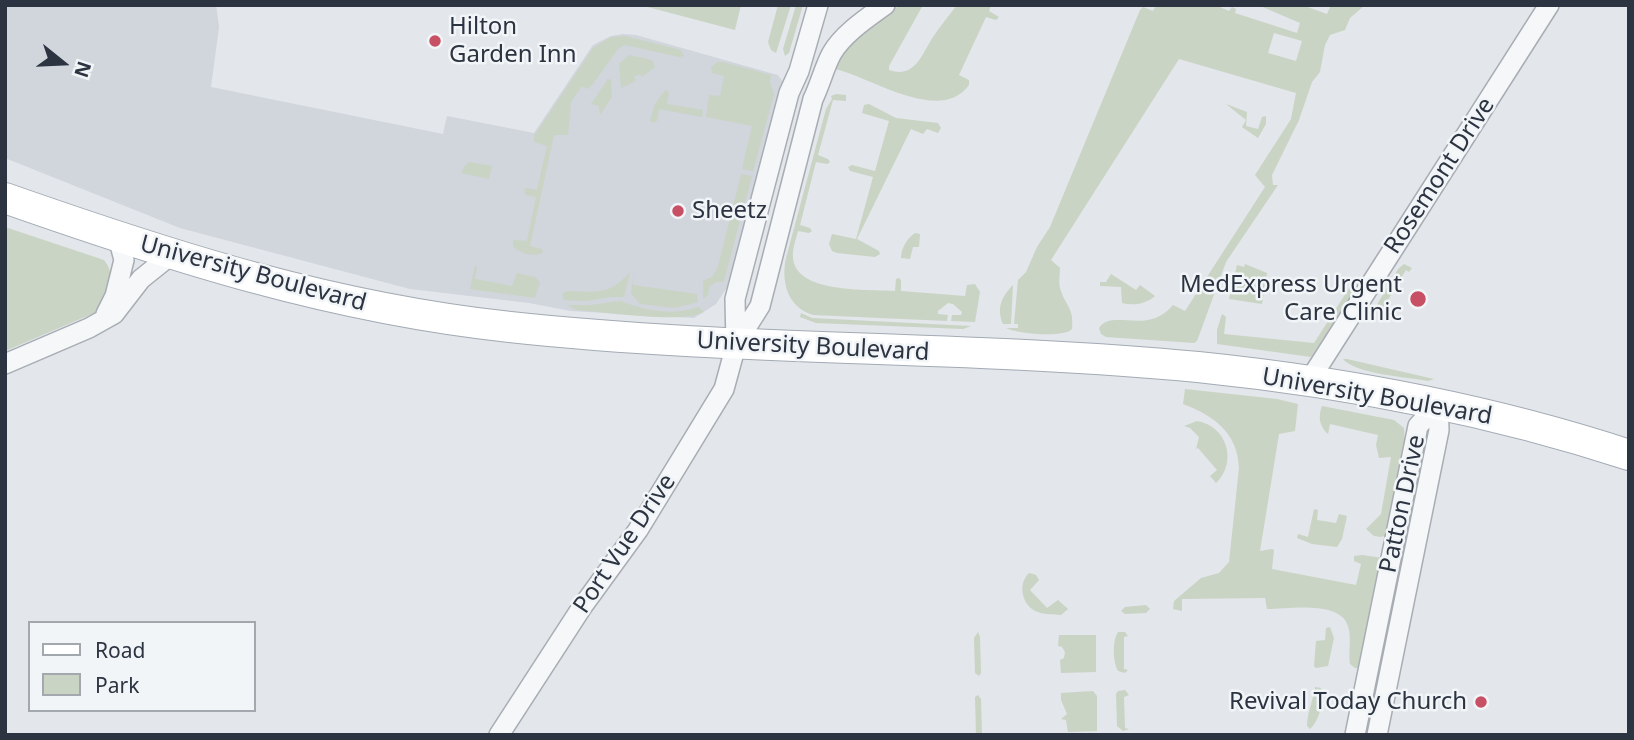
<!DOCTYPE html>
<html>
<head>
<meta charset="utf-8">
<style>
  body { margin:0 }
  #map { position:relative; width:1634px; height:740px; overflow:hidden; background:#e3e6ea; font-family:"Noto Sans",sans-serif }
  canvas { display:block }
  .frame { position:absolute; inset:0; border:7px solid #2c3441; pointer-events:none }
  .legend { position:absolute; left:28px; top:621px; width:228px; height:91px; box-sizing:border-box; background:#f2f5f8; border:2px solid #a3a8af; margin:0; padding:9px 12px; list-style:none; font-size:21px; color:#2c3441 }
  .legend li { display:flex; align-items:center; gap:14px; height:35px }
  .legend b { width:35px; border:2px solid #a3a8af }
  .north { position:absolute; left:28px; top:28px; width:70px; height:70px; -webkit-text-stroke:5px #f2f5f8; paint-order:stroke; rotate:108deg; font-size:19px; font-weight:700; line-height:28px; text-align:center; color:#2c3441 }
  .north::after { content:''; display:block; margin:auto; width:24px; height:32px; background:#2c3441; clip-path:polygon(50% 0,100% 100%,50% 72%,0 100%) }
</style>
</head>
<body>
<div id="map">
<canvas width="1634" height="740"></canvas>
<div class="frame"></div>
<ul class="legend">
<li><b style="height:9px;background:#fff"></b>Road</li>
<li><b style="height:19px;background:#c9d4c4"></b>Park</li>
</ul>
<div class="north">N</div>
</div>
<script>
const c = document.querySelector('canvas').getContext('2d');
c.lineJoin = 'round';
function fillPath(path, color) {
  c.fillStyle = color;
  c.fill(path, 'evenodd');
}
function trace(path, color, width, dash) {
  c.strokeStyle = color;
  c.lineWidth = width;
  c.lineCap = dash ? 'butt' : 'round';
  c.setLineDash(dash || []);
  c.stroke(path);
}
function write(font, color, halo, rows, align = 'center') {
  c.font = font + ' "Noto Sans",sans-serif';
  c.lineWidth = 5;
  c.setLineDash([]);
  c.textBaseline = 'middle';
  c.strokeStyle = halo;
  c.fillStyle = color;
  for (const [text, x, y, turn = 0] of rows) {
    c.save();
    c.translate(x, y);
    c.rotate((+turn || 0) * Math.PI / 180);
    c.textAlign = isNaN(turn) ? turn : align;
    if (halo) c.strokeText(text, 0, 0);
    c.fillText(text, 0, 0);
    c.restore();
  }
}
fillPath(new Path2D(`
  M5,5h211l3,22 -8,60 232,47 4,-18 87,17 59,-88 18,-9 12,-2 13,1 131,37 11,3 5,7 -53,201 -14,21 -22,14 -123,-7 -42,-8 -119,-14 -230,-61 -175,-70z`), '#d1d5dc');
fillPath(new Path2D(`
  M640,5h101l-6,25z
  M778,5h13l-15,48 -5,-3 -3,-8z
  M796,5h7l-14,48 -4,3 -2,-7z
  M900,5h23l-34,61v4c26,9 33,-16 44,-33 7,-11 16,-21 24,-32h34l-2,6 10,6 -3,3 -10,-3 -27,58 10,5v5c-29,40 -98,-8 -134,-16l9,-22z
  M1156,5h59l14,6 3,-4 4,2 -1,4 62,20 3,-10 -42,-18h44l25,9 4,-9h34l-15,13 -5,12 -15,5 -5,10 -5,27 -8,10 -13,38 -27,55 1,10h5l-52,77 -29,79 -3,2 -88,-6 -5,-3 -2,-6c13,-20 49,8 74,-23l12,6 80,-124 -10,-12 36,-56 5,-26 -117,-34 -128,201 9,8c0,7 -2,15 1,23 6,17 13,17 11,38 -8,9 -54,5 -66,-1h12v-4h-4l4,-44 8,-8 11,-25 13,-20 90,-217 3,-3 10,4zM1274,33l28,8 -6,20 -28,-8z
  M625,36l56,14 3,6 -5,1 -54,-12 -7,4 -26,36 -5,4 -5,-3 -11,16 -3,33h-14l-24,111 12,3 1,3c-7,6 -25,1 -30,-6v-6l14,1 9,-44 -10,-2 -2,-4 2,-3 11,2 10,-44 -13,-4v-6l59,-88 18,-11z
  M629,55l23,5 3,7 -13,10 -2,-3 -6,3 2,4 -15,7 -2,-24z
  M723,62l48,13 -1,8 4,11 -21,77 -11,-2 10,-43 -46,-9 3,-22 11,1 4,-20 -12,-3 -1,-6 6,-5z
  M608,79l3,1 1,17 -12,18 -1,-9 -8,-2z
  M665,90l4,2 -2,12 36,6 -1,7 -43,-8 -2,12 -5,2 -2,-3 5,-16z
  M836,94l10,1v6l-13,-1 -15,55 10,4 2,3 -3,2 -11,-2 -16,63 10,3 2,3 -3,2 -11,-2c-2,8 -6,18 -5,27 3,36 75,31 102,33l1,-12 3,-1 2,2v11l64,5 2,-11 8,-1 5,8 -5,30 -24,-1 1,-6h9l1,-3 -9,-8 -5,-1 -10,8v3l10,1 -1,6 -134,-6c-26,-8 -32,-34 -27,-57l40,-149 6,-10 -1,-3z
  M869,104l27,14 42,5 3,5 -3,5 -11,-4 -4,5 -12,-5 -54,110 22,12 1,3 -5,3 -38,-4 -5,-2 -3,-7 3,-10 24,5 17,-62 -23,-6 -2,-4 4,-2 23,6 14,-50 -27,-8 2,-8z
  M1226,104l21,8 -1,14 12,3 4,-12 4,-1v8l-8,14 -16,-11 4,-7z
  M469,162l23,4 -3,13 -28,-6 3,-6z
  M741,174l11,2 -27,101 -2,5h-7l-7,5 -1,8 -5,4v-18l10,-5 5,-10z
  M5,227l99,33c14,17 3,33 -5,51l-94,40z
  M915,233l5,1 -1,13h-6l-3,12 -9,-1c0,-9 6,-20 14,-25z
  M1245,264l22,9 -5,31 -33,-5 8,-34 7,2z
  M1404,264l8,4 -3,4 -3,-2 -24,40h-6l-11,15 33,-56z
  M475,265l2,3 -2,11 37,7 5,-13 18,4 5,5 -5,16 -65,-9z
  M630,272l-6,25h-14l-23,4 -23,-1 -2,-6 5,-3c29,1 42,5 63,-19z
  M634,272l-1,13 64,9 1,8 -23,6 -35,-4 -9,-11z
  M1111,274l25,16 4,-5 15,11c-9,8 -21,10 -33,7l-1,-16 -21,-1v-4h6z
  M1357,280l4,3 -50,74 -94,-13v-14l5,-16 4,3 -2,17 90,9 39,-61z
  M1013,285l-2,39h-8c-7,-16 -1,-28 10,-39z
  M620,301c27,10 52,15 79,6l5,5c-22,12 -99,0 -128,-2l-9,-5h23z
  M801,313l11,5 159,8 -8,3 -147,-6 -16,-6z
  M1343,359h4l87,20 -6,2c-20,-4 -73,-7 -85,-22z
  M1185,389l92,10 21,5 -3,27 -16,3 -19,117 12,-2 2,1 -2,19 84,16 5,-21 -7,-3v-5l8,-1 21,3 -22,110h-6l-5,-4c-2,-12 2,-25 -2,-38 -8,-26 -59,-17 -81,-17l-2,-11 -83,1v12l-9,-2 1,-8 27,-23 18,-5 10,-11 10,-94c-1,-35 -26,-53 -56,-64z
  M1322,406l72,14 10,8 1,16 -17,91 -7,2 -7,-1 -8,-7 15,-15 10,-57 -12,1 -3,-13 2,-10 -48,-11 -2,10c-9,-8 -10,-18 -6,-28z
  M1197,421c30,5 41,41 19,62l-6,-7 7,-6 -19,-22 -2,1 3,-12 -9,-9 -6,-2z
  M1314,509l4,1 -1,10 19,3 3,-9 8,2 -5,23 -5,8 -25,-3 -15,-6 1,-4 10,3z
  M1029,573l7,2 3,5 -9,10 17,18 11,-8 10,9 -7,6c-7,-1 -16,0 -23,-3 -16,-5 -21,-28 -9,-39z
  M1146,605l4,4 -4,4 -21,1 -4,-3 4,-4z
  M1330,627l4,11 -6,28 -12,2 -2,-2 2,-25 9,-1 1,-12z
  M978,632l2,5 1,36 -2,3 -4,-3 -1,-35z
  M1118,632h7l3,4 -4,1v32l4,1 -3,3 -7,-2c-5,-8 -6,-31 0,-39z
  M1059,635h37v37l-35,1 -1,-13 4,-2 1,-6 -3,-5 -4,-1z
  M1315,687l6,1c3,12 -1,32 -11,41l-3,-3c0,-13 6,-25 8,-39z
  M1125,690l4,5 -5,2 1,31 4,1 -6,2 -6,-5 -1,-32 2,-3z
  M1093,691l4,5v35l-29,1 -2,-12 -5,-1 6,-5 -6,-14v-7z
  M978,695l3,4 1,36 -6,-1 -1,-37z`), '#c9d4c4');
const minor = new Path2D(`
  M106,314l9,-18 9,-36 -6,-23
  M736,344l24,-38 53,-207c7,-14 12,-34 19,-46 11,-19 35,-35 53,-48
  M5,364l84,-36 25,-14 27,-35 30,-24
  M1309,381l240,-376
  M499,735l83,-128 56,-77 86,-141 12,-44 -1,-46 54,-206 10,-22 19,-66
  M1355,735l63,-309 20,-22
  M1377,735l62,-305 -1,-26`);
const primary = new Path2D(`
  M5,198c168,59 327,110 505,129 229,25 460,18 688,40 146,15 291,42 431,88`);
trace(minor, '#a8adb4', 22);
trace(primary, '#a3abb5', 32);
trace(minor, '#f5f7f9', 19);
trace(primary, '#fff', 30);
for (const [x, y, r, color] of [
  [435,41,7,"#c75065"],
  [678,211,7,"#c75065"],
  [1418,299,9,"#c75065"],
  [1481,702,7,"#c75065"]
]) {
  const dot = new Path2D();
  dot.arc(x, y, r, 0, 2 * Math.PI);
  c.fillStyle = color;
  c.fill(dot);
  trace(dot, '#f2f5f8', 2.5);
}
write('24px', '#2c3441', '#f2f5f8', [
  ["Hilton",449,27],
  ["Garden Inn",449,55],
  ["Sheetz",692,211],
  ["MedExpress Urgent",1402,285,"right"],
  ["Care Clinic",1402,313,"right"],
  ["Revival Today Church",1467,702,"right"]
], 'left');
write('24px', '#2c3441', '#f2f5f8', [
  ["Rosemont Drive",1440,176,-57],
  ["University Boulevard",253,274,15],
  ["University Boulevard",813,347,3],
  ["University Boulevard",1377,397,10],
  ["Patton Drive",1403,504,-78],
  ["Port Vue Drive",625,544,-56]
]);
</script>
</body>
</html>
